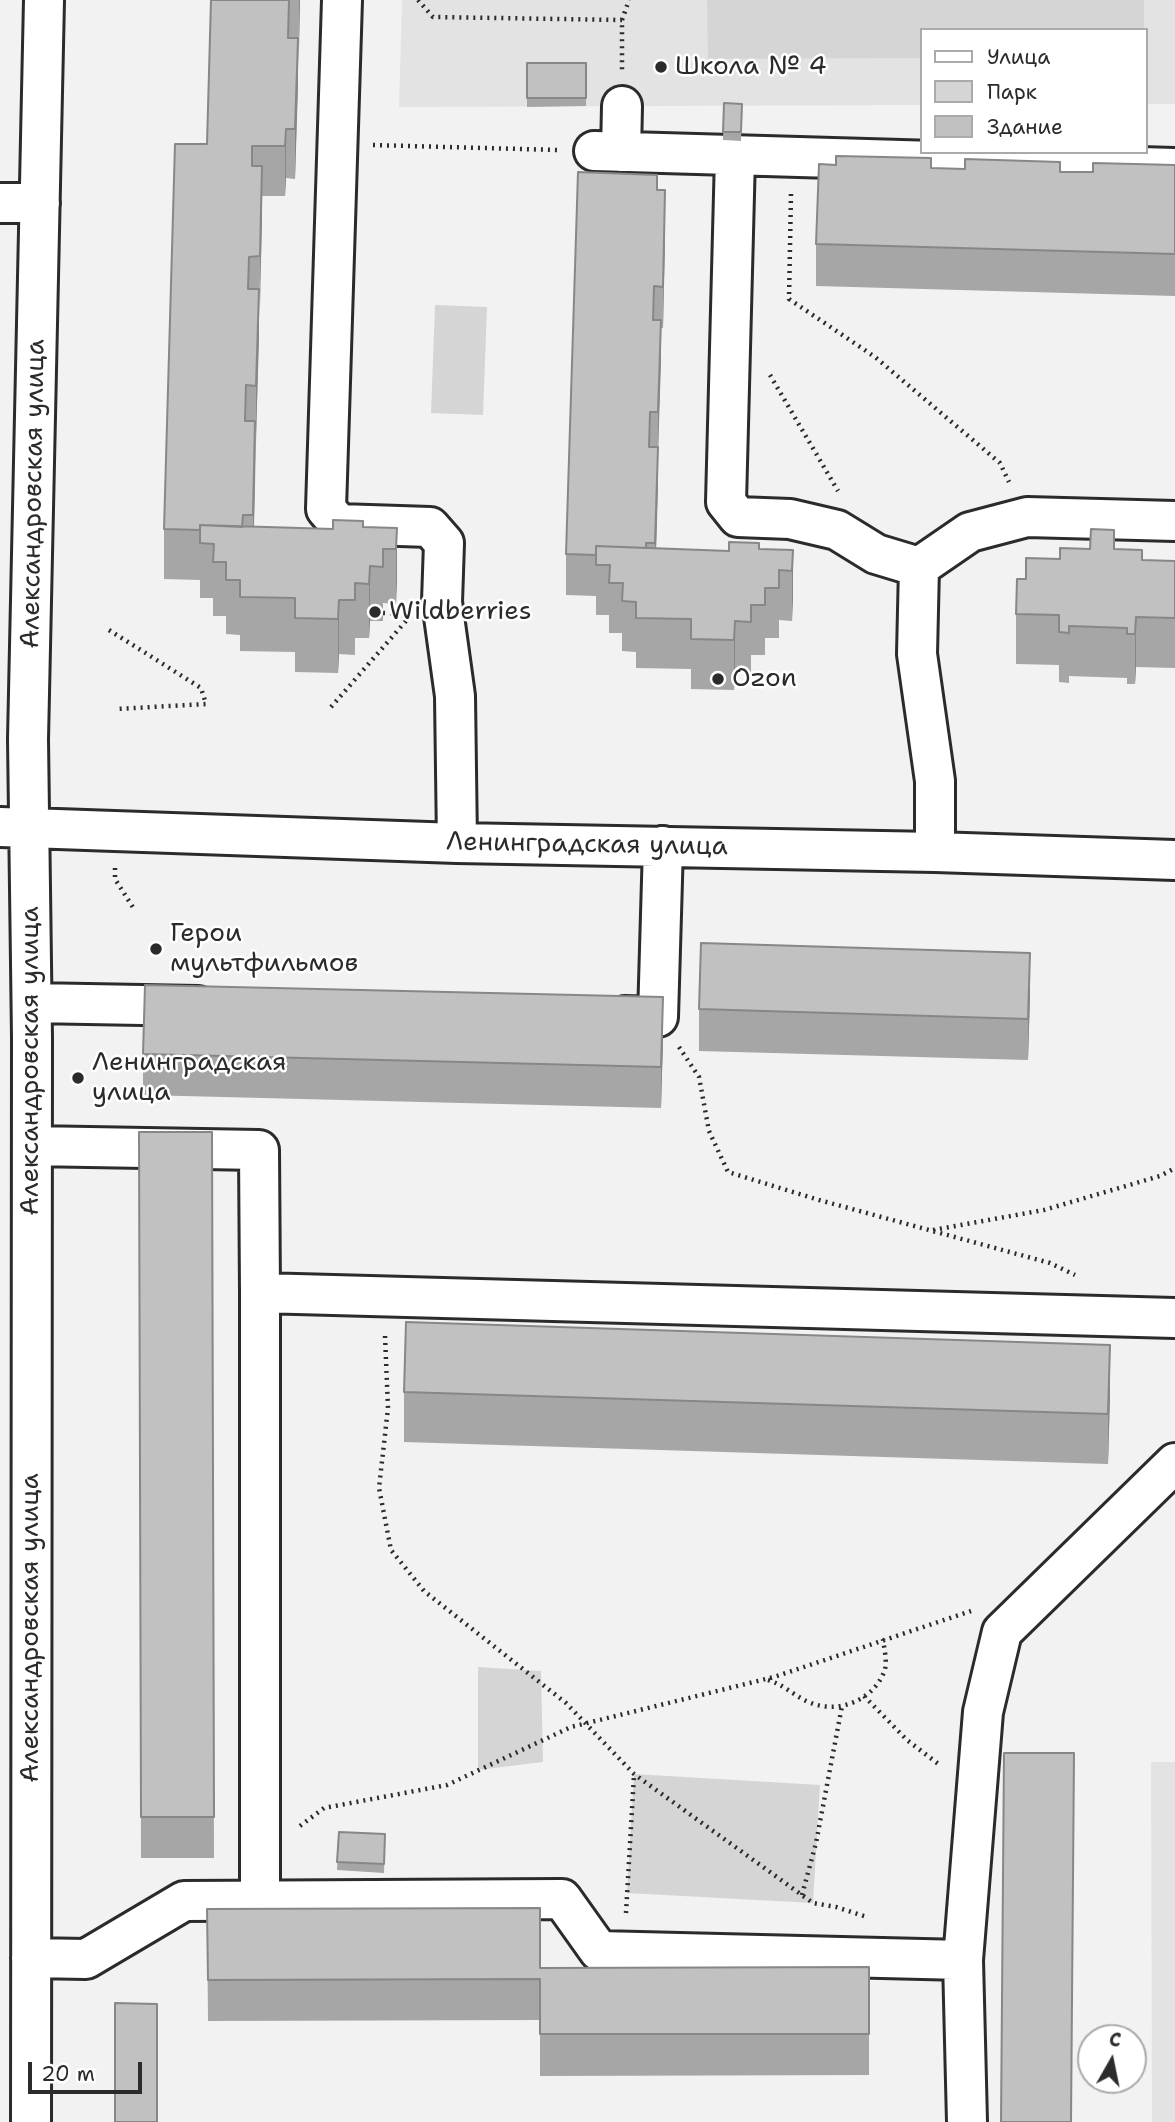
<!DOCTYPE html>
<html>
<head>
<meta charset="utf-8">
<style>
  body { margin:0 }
  #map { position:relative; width:1175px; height:2122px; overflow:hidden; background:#f2f2f2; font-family:"Shantell Sans",sans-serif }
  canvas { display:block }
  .legend { position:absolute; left:920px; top:28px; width:228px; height:126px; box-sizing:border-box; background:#fff; border:2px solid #aaa; margin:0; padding:9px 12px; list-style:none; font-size:21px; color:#2b2b2b }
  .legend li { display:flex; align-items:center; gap:14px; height:35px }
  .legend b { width:35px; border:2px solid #aaa }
  .north { position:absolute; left:1077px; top:2024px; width:70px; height:70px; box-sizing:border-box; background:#fff; border:2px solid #aaa; border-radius:50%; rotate:9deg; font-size:19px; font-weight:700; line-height:28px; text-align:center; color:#2b2b2b }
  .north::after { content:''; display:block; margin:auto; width:24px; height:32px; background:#2b2b2b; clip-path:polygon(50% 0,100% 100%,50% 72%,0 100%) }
  .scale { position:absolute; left:28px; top:2062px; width:114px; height:32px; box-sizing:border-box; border:4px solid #2b2b2b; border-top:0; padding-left:9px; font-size:21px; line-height:24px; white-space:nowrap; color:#2b2b2b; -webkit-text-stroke:5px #fff; paint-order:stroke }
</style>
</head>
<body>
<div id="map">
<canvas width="1175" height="2122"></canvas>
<ul class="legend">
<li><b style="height:9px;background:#fff"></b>Улица</li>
<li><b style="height:19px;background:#d5d5d5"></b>Парк</li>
<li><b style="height:19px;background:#c1c1c1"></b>Здание</li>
</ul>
<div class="north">С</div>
<div class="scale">20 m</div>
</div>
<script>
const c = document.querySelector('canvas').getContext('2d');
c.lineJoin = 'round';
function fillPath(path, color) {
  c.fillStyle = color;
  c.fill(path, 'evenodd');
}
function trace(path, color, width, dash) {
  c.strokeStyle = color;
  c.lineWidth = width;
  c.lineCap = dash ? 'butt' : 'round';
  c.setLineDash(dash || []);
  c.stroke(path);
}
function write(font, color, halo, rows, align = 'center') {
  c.font = font + ' "Shantell Sans",sans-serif';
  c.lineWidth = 5;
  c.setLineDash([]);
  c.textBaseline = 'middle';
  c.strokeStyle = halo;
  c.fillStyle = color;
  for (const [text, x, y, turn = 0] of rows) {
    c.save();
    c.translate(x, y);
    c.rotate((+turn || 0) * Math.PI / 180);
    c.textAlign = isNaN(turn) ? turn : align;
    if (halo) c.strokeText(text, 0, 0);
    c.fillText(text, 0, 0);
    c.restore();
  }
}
fillPath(new Path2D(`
  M402,0h773v104h-30v-74h-224v75l-522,2z
  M1151,1762h24v360h-23z`), '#e3e3e3');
fillPath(new Path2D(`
  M707,0h437v30h-223v28l-213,1z
  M435,305l52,2 -4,108 -52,-2z
  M478,1667l63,4 2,91 -65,8z
  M634,1774l186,11 -7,118 -186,-10z`), '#d5d5d5');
const minor = new Path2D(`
  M342,0l-16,509 13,15 91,3 14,16 -2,59 13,94 2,147
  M594,151l581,17
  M621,152l1,-46
  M735,156l-9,346 12,15 52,2 47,11 39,24 43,13
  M0,203h40
  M0,827l457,16 478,9 240,8
  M935,852v-71l-18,-127 2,-87 51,-35 57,-15 148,4
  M32,1003l166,3
  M625,1016l33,1 5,-171
  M32,1146l227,4 1,143 915,25
  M260,1293v608
  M31,1958l55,1 98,-58 378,-2 37,52 364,9
  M31,2122l1,-1084 -4,-299 16,-739
  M967,2122l-4,-162 20,-248 19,-80 173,-169`);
trace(minor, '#2b2b2b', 44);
trace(new Path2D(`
  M418,0l15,17 189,3v50
  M622,20l7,-20
  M373,145l184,5
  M791,194l-2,105 86,58 125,106 9,19
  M770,375l68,116
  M383,613l24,1
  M109,630l92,58 5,16 -90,5
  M331,707l75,-86
  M115,868v11l19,30
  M679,1047l20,30 10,54 19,41 91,28 231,63 25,12
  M933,1230l111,-20 116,-34 15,-8
  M385,1336l3,72 -9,80 12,62 33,41 142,112 68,71 179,129 23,4 31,10
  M768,1680c17,5 27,17 43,23 28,11 62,-3 73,-31 4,-9 0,-24 -1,-33
  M864,1696l43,44 34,26
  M300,1826l24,-18 123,-23 124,-58 203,-50 197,-66
  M802,1895l14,-52 26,-137
  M626,1913l8,-138`), '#2b2b2b', 4.5, [2, 5]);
trace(minor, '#fff', 38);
fillPath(new Path2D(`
  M211,0h89l-5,179 -9,-1 -1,18h-23l-8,331 79,2 30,-2 34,1 -1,76 -13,-1v18h-13l-1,17h-14v17l-16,-1 -1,19 -43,-1v-20l-55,-1v-16l-14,-1v-18h-13v-18h-13v-18l-36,-1v-50l43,-385z
  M527,63h59v43l-59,1z
  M724,103l18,1 -1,37 -18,-1z
  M1175,165v131l-359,-10v-42l115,-76 162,4z
  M657,190l8,41 -2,97h-2l-3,126 -2,94 73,3 30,-2 34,1 -1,71 -13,-1v18h-14v17h-14v17l-16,-1 -1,19 -43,-1v-20l-55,-1v-16l-14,-1v-18h-13v-18h-13v-19l-30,-1v-41z
  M1114,549l28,11 33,1v107l-39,-1 -1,17h-8v-6l-58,-2v7l-10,-1v-17l-43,-1v-50l10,-35 34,-20z
  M1030,995l-2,65 -329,-9v-42z
  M663,1039l-2,69 -518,-13v-41z
  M139,1132h73l2,726h-73z
  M404,1392l706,2 -2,70 -704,-22z
  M339,1832l46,2 -1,39 -47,-3z
  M207,1909l333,59 329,-1v108l-329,1v-56l-332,1z`), '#a6a6a6');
fillPath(new Path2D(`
  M299,0h1l-1,50z
  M298,38v50l-3,91v-50z
  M286,129v49l-1,18v-50z
  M262,166v50l-2,90v-50z
  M665,190v41l-2,97v-41z
  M259,289v50l-3,97v-50z
  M661,320v42l-3,92v-42z
  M255,421v50l-2,94v-50z
  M658,447v41l-3,96v-41z
  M397,528v55l-1,21v-55z
  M793,550v50l-1,21v-50z
  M370,566v55l-1,17v-54z
  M339,600v54l-1,19v-54z
  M1136,617v50l-1,17v-50z
  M735,621v50l-1,19v-50z
  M1030,953v42l-2,65v-41z
  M663,997v42l-2,69v-41z
  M1110,1345v49l-2,70v-50z`), '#878787');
const building = new Path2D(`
  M211,0h78l-1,38h10l-3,91h-9l-1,17h-33v20h10l-2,90 -11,1 -1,32h11l-3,97 -10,-1 -1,36h10l-2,94h-10l-1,12 -42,-2v5l-36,-1 11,-385h32z
  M527,63h59v35h-59z
  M724,103l18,1 -1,28h-18z
  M836,156l95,2v10l34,1v-10l95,3v10h33v-9l82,2v89l-359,-10 3,-80 17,1z
  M578,172l79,3v15h8l-2,97 -9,-1 -1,34h8l-3,92h-8l-1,35h9l-3,96h-9v5l-50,-2v9l-30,-1z
  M333,520l30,1v6l34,1 -1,21h-13v18l-13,-1 -1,18 -14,-1v17h-16l-1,19 -43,-1v-20l-55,-1v-17h-14v-18h-13l1,-18 -14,-1v-18l133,4z
  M1091,529l23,1v19l28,1v10l33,1v57l-39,-1 -1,17h-8v-6l-58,-2v7l-10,-1v-17l-43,-1 1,-35h9v-21l34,1v-11l30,1z
  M729,542l30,1v6l34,1 -1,21 -13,-1v18h-14v17h-14v17l-16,-1 -1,19 -43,-1v-20l-55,-1v-16l-14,-1 1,-18h-14l1,-18h-14v-19l133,5z
  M701,943l329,10 -2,66 -329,-10z
  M145,985l518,12 -2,70 -518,-13z
  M139,1132h73l2,685h-73z
  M406,1322l704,23 -2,69 -704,-22z
  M1004,1753h70l-3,369h-70z
  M339,1832l46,2 -1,30 -47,-2z
  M540,1908v60l329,-1v67h-329v-55l-332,1 -1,-71z
  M115,2003l42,1v118h-42z`);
fillPath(building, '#c1c1c1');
trace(building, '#878787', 2);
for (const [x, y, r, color] of [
  [661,67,7,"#2b2b2b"],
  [375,612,7,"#2b2b2b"],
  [718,679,7,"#2b2b2b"],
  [156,949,7,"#2b2b2b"],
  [78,1078,7,"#2b2b2b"]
]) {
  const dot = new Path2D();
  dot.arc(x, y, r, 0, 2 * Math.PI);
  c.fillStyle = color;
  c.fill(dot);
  trace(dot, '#fff', 2.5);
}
write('26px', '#2b2b2b', '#fff', [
  ["Школа № 4",675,67],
  ["Wildberries",389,612],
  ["Ozon",732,679],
  ["Герои",170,934],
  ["мультфильмов",170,964],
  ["Ленинградская",92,1063],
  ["улица",92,1093]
], 'left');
write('26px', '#2b2b2b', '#fff', [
  ["Александровская улица",34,494,-89],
  ["Ленинградская улица",587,845,1],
  ["Александровская улица",31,1061,-90],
  ["Александровская улица",31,1628,-90]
]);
</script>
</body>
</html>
